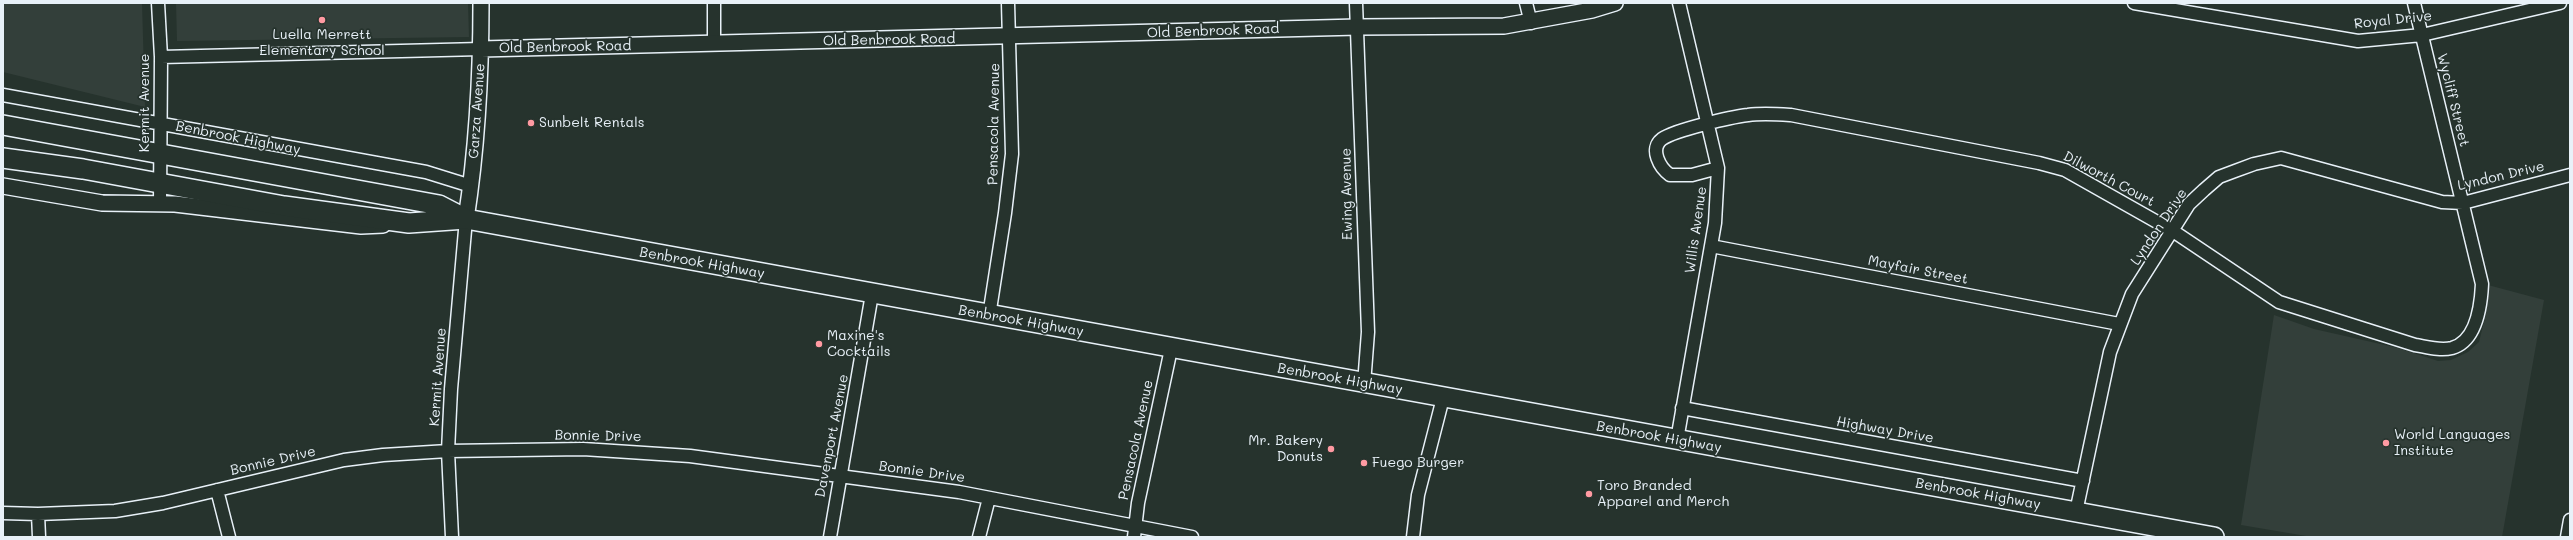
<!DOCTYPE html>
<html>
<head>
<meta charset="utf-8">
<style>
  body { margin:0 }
  #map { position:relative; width:2573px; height:540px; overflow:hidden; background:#26332d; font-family:Mali,sans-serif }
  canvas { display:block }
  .frame { position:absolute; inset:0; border:4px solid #e8f1f8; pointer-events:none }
</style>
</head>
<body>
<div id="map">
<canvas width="2573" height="540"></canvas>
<div class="frame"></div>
</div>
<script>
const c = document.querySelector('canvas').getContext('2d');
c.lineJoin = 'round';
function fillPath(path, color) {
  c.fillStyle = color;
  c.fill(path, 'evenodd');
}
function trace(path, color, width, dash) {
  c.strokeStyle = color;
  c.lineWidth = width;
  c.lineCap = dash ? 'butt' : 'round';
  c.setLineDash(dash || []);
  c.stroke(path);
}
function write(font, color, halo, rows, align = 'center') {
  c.font = font + ' Mali,sans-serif';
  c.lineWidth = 3.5;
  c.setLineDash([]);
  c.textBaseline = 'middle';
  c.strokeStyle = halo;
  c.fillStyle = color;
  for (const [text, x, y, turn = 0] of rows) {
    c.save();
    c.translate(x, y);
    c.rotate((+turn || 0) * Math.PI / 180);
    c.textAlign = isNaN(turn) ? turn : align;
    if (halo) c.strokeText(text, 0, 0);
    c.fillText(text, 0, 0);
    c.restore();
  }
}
fillPath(new Path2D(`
  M3,3h139l3,104 -142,-35z
  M176,3h292l1,34 -292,4z
  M2488,285l56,15 -42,237h-190l-71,-12 33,-210 40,14 84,19 40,13 13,-1 17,-8 11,-10 7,-28z`), '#333f3a');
const minor = new Path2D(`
  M158,3l3,54 -1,146
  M1356,3l12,329 -4,52
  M1526,3l5,20
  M2134,3l224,38 64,-6 138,-32
  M714,44v-41
  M161,57l320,-8
  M3,95l423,77 45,14
  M1718,168l-26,7h-22c-10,-7 -21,-26 -8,-36 13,-9 69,-22 86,-24 14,-2 28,-1 43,0l248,48 26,7 108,61 106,71 136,43c12,2 25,6 37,3 25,-7 29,-43 30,-64l-68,-281
  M1711,246l408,78
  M989,316l16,-103 7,-59 -4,-151
  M1682,408l401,73
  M1677,440l38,-217 3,-55 -39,-165
  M217,490l12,47
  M2076,512l34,-160 22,-58 57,-90 15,-14 15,-13 16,-6 19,-7 27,-6 161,44 21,1 107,-28
  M3,513l35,1 77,-3 48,-8 181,-43 39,-5 65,-4 135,-2 107,7 269,36 233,45
  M38,514l1,23
  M452,537l-4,-86 3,-62 15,-170
  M830,537l42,-243
  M979,537l10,-39
  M1134,537l4,-34 33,-154
  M1413,537l5,-42 25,-97
  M2567,537l3,-17`);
const tertiary = new Path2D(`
  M481,49l877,-22 146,-1 88,-16 23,-7
  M3,186l99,17 73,1 186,22 22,-1
  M466,219c11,-71 15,-144 15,-216`);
const primary = new Path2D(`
  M3,125l436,80 27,14
  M3,158l80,11 201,37 125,17 57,-4 1748,318`);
trace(minor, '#e8f1f8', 15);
trace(tertiary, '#e8f1f8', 18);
trace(primary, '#e8f1f8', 22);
trace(minor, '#26332d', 12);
trace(tertiary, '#26332d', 15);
trace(primary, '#26332d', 19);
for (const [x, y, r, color] of [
  [322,20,4,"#ff9aa2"],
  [531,123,4,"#ff9aa2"],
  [819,344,4,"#ff9aa2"],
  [2386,443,4,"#ff9aa2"],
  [1331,449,4,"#ff9aa2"],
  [1364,463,4,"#ff9aa2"],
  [1589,494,4,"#ff9aa2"]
]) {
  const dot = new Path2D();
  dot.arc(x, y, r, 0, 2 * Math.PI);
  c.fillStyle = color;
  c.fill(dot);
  trace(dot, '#26332d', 1.5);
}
write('14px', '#e8f1f8', '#26332d', [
  ["Royal Drive",2393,20,-6],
  ["Old Benbrook Road",1213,31,-2],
  ["Old Benbrook Road",889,40,-1],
  ["Old Benbrook Road",565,47,-1],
  ["Wycliff Street",2453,100,76],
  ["Kermit Avenue",145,103,-90],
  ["Garza Avenue",477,111,-86],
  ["Pensacola Avenue",994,124,-89],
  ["Benbrook Highway",238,138,11],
  ["Lyndon Drive",2501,176,-13],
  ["Dilworth Court",2109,179,28],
  ["Ewing Avenue",1347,194,-91],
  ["Lyndon Drive",2159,227,-56],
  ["Willis Avenue",1696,230,-82],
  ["Benbrook Highway",702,263,10],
  ["Mayfair Street",1918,270,11],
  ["Benbrook Highway",1021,321,10],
  ["Kermit Avenue",438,377,-86],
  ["Benbrook Highway",1340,379,10],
  ["Highway Drive",1885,430,10],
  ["Bonnie Drive",598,436,1],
  ["Davenport Avenue",832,436,-79],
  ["Benbrook Highway",1659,437,10],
  ["Pensacola Avenue",1136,440,-78],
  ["Bonnie Drive",273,461,-13],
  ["Bonnie Drive",922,472,8],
  ["Benbrook Highway",1978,494,10]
]);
write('14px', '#e8f1f8', '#26332d', [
  ["Luella Merrett",322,35,"center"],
  ["Elementary School",322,51,"center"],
  ["Sunbelt Rentals",539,123],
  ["Maxine's",827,336],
  ["Cocktails",827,352],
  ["World Languages",2394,435],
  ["Institute",2394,451],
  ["Mr. Bakery",1323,441,"right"],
  ["Donuts",1323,457,"right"],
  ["Fuego Burger",1372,463],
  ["Toro Branded",1597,486],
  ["Apparel and Merch",1597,502]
], 'left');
</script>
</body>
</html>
